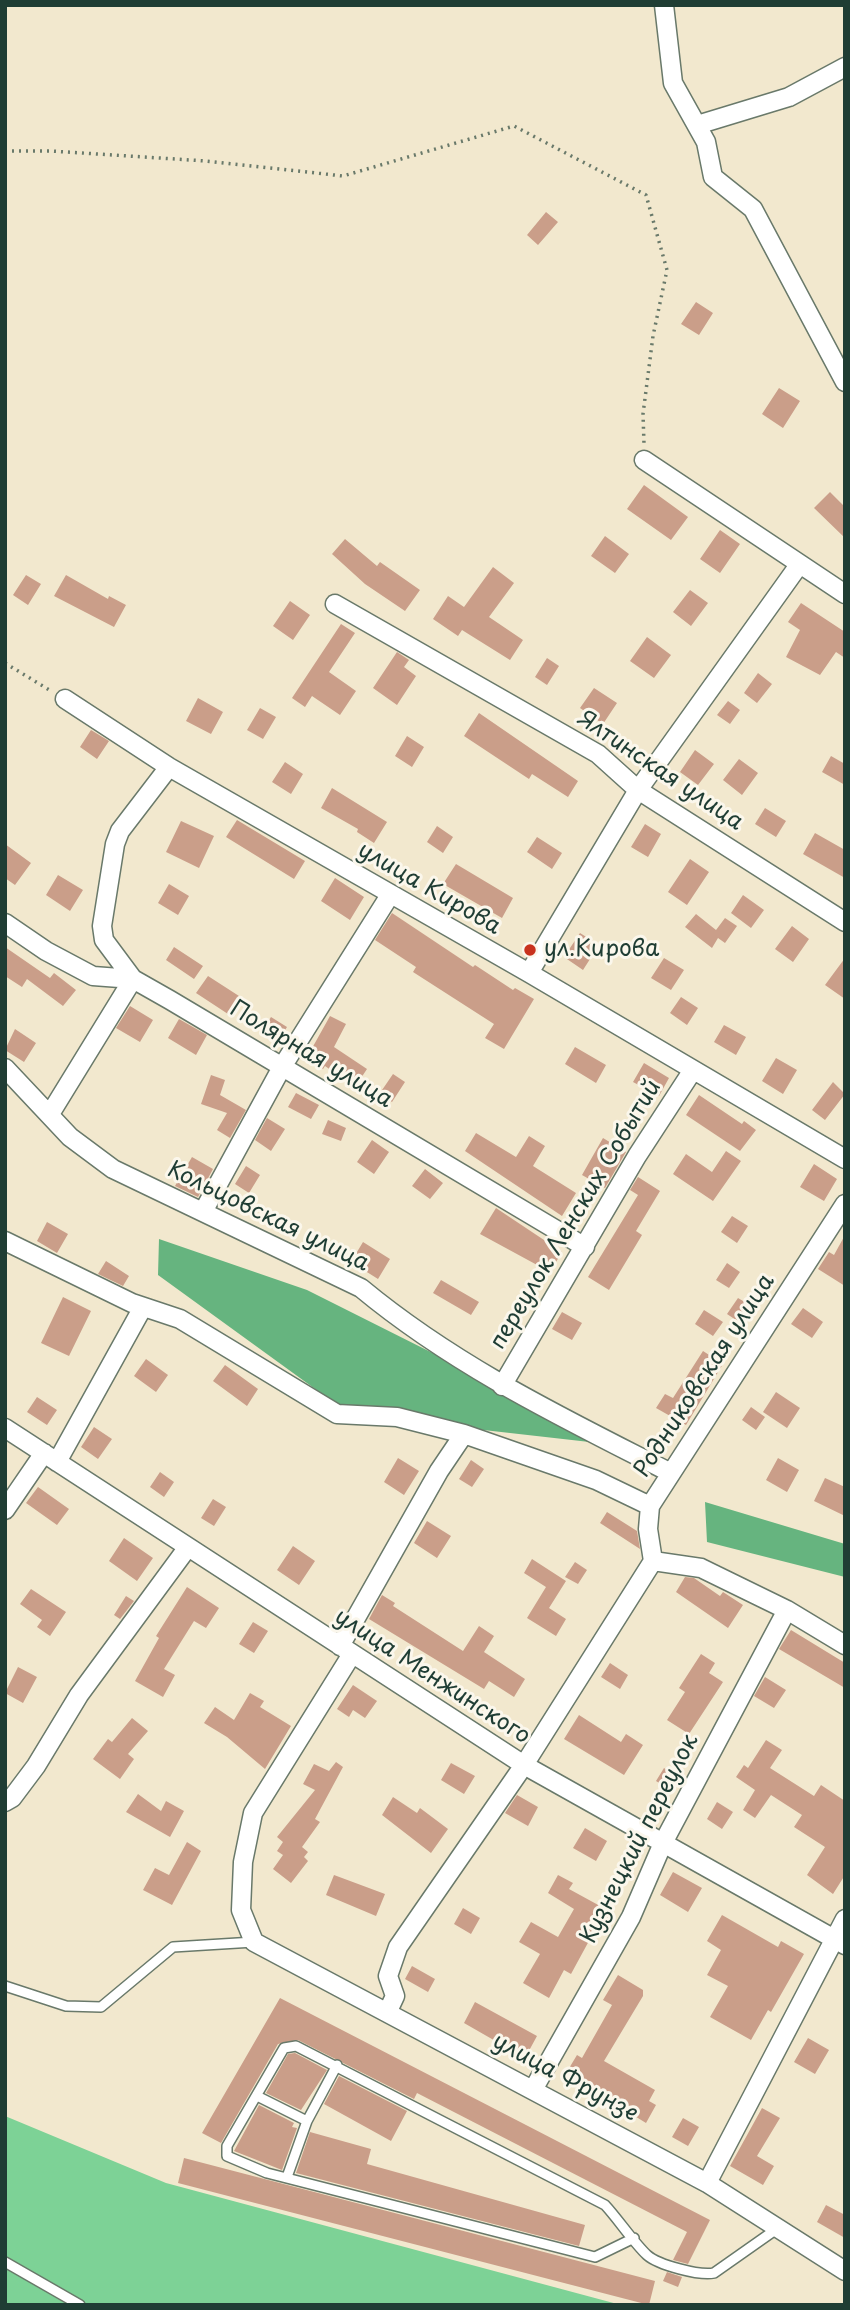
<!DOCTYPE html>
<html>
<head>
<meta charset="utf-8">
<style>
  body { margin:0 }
  #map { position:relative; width:850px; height:2310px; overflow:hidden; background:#f2e8ce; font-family:"Playpen Sans",sans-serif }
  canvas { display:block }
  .frame { position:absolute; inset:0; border:7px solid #1f3d34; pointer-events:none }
</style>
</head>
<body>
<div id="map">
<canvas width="850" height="2310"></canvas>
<div class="frame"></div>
</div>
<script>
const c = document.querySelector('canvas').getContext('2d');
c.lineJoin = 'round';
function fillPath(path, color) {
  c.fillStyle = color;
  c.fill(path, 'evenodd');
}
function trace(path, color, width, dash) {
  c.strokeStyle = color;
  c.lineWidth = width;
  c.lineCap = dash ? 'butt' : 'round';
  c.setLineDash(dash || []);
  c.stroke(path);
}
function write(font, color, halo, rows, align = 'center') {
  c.font = font + ' "Playpen Sans",sans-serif';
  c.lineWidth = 6;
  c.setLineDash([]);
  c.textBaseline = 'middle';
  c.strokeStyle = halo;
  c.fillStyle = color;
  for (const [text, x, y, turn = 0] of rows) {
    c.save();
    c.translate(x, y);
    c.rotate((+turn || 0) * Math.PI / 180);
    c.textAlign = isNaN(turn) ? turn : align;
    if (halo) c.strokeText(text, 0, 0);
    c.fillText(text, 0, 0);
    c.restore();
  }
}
fillPath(new Path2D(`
  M5,2116l161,67 455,122h-616z`), '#7dd296');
fillPath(new Path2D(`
  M159,1239l148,51 309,155 -265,-30 -193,-140z
  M705,1502l140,42v33l-138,-35z`), '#66b47f');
fillPath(new Path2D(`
  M546,212l12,10 -20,23 -11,-10z
  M696,302l17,11 -14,22 -18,-11z
  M779,388l21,13 -17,27 -21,-14z
  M644,485l44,32 -17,23 -44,-31z
  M830,492l15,15v31l-31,-30z
  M720,530l20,14 -20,29 -20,-14z
  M605,536l24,18 -14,19 -24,-17z
  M345,539l32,27 3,-4 40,28 -15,21 -40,-27 -33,-30z
  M493,567l21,16 -25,34 34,23 -13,20 -48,-30 -4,6 -25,-17 15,-23 16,11z
  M26,575l15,9 -13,21 -15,-10z
  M66,575l42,24 1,-3 17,9 -12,22 -60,-31z
  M690,590l18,13 -17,23 -18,-14z
  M290,601l20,14 -17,25 -20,-14z
  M801,603l44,29v26l-9,-6 -16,23 -34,-18 14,-27 -12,-8z
  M341,624l14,9 -26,39 27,19 -16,24 -28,-19 -7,11 -13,-9z
  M647,637l24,18 -17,23 -24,-17z
  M397,652l12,8 -5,7 12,9 -19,29 -24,-17z
  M547,658l12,8 -12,19 -12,-8z
  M758,673l14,11 -15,19 -13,-10z
  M594,688l23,15 -14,21 -23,-16z
  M198,698l25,14 -12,22 -25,-13z
  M728,701l12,9 -10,14 -13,-9z
  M260,708l16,9 -13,22 -16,-9z
  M479,713l99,68 -10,16 -36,-23 -3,5 -65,-43z
  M91,730l18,11 -12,18 -17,-12z
  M407,736l17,11 -12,20 -17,-11z
  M695,750l19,14 -16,21 -18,-13z
  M831,756l14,8v21l-23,-13z
  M739,759l19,14 -16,22 -19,-15z
  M285,762l18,12 -12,20 -19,-12z
  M332,788l55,34 -13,21 -17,-11 1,-3 -37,-21z
  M765,808l21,13 -10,16 -21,-13z
  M237,820l68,41 -11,18 -68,-42z
  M181,821l33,15 -15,32 -33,-16z
  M645,824l16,10 -13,23 -17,-10z
  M437,826l16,11 -10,16 -16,-11z
  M815,833l30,17v28l-42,-24z
  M537,837l25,16 -10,16 -25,-17z
  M5,844l26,19 -16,22 -10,-7z
  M690,859l19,13 -22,33 -19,-13z
  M456,864l57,34 -11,20 -59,-34z
  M58,875l25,15 -13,21 -24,-16z
  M335,878l29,19 -14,23 -29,-19z
  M169,884l20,12 -11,19 -20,-12z
  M743,895l21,15 -13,18 -20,-15z
  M392,913l81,54 2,-2 38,25 2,-2 19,11 -30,50 -19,-11 9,-14 -81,-52 3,-5 -41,-27z
  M696,914l20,16 9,-12 12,8 -12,17 -7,-5 -6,10 -27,-21z
  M792,926l17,13 -16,23 -18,-13z
  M580,933l19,12 -16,25 -19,-13z
  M5,947l45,31 4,-5 22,17 -13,16 -36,-27 -5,8 -17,-11z
  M174,947l29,19 -9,13 -28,-19z
  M664,958l20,12 -13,20 -20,-12z
  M845,958v41l-20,-14z
  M208,976l31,20 -11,18 -32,-21z
  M681,997l17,11 -11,17 -17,-12z
  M130,1006l23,14 -13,22 -24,-14z
  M330,1016l16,8 -12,23 33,22 -12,18 -30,-21 -2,3 -17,-10z
  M271,1017l16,10 -10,16 -16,-10z
  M179,1019l28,16 -11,20 -28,-17z
  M724,1025l22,12 -10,18 -22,-13z
  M15,1029l21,14 -12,19 -19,-12z
  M575,1047l31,18 -10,18 -31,-19z
  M776,1058l21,12 -14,24 -21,-13z
  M644,1063l25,15 -10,18 -26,-14z
  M393,1074l12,8 -13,20 -12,-9z
  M211,1075l14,5 -5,15 26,15 -16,28 -13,-8 10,-17 -26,-9z
  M833,1082l12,12 -20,26 -13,-10z
  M296,1093l23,12 -8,14 -23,-12z
  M699,1095l43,29 2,-3 12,9 -16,21 -54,-36z
  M267,1118l18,11 -14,22 -16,-11z
  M328,1120l18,8 -5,13 -19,-7z
  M476,1133l40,24 13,-21 16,10 -12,20 43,27 -14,23 -97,-65z
  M603,1138l23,14 -21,36 -23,-13z
  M372,1140l17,12 -15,22 -17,-12z
  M726,1151l15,10 -28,40 -40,-27 13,-20 26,18z
  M192,1157l21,12 -15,28 -23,-11z
  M814,1164l23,15 -13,22 -24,-14z
  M246,1166l14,9 -11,18 -14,-9z
  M425,1169l18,14 -13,16 -18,-13z
  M638,1177l22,14 -24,40 6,4 -33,55 -21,-13 50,-82 -8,-5z
  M496,1208l66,44 -12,20 -70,-38z
  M732,1216l16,10 -11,17 -16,-11z
  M47,1222l21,12 -11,19 -20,-12z
  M845,1235v51l-27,-17 11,-17 5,3z
  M363,1242l27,17 -12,20 -27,-17z
  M106,1261l23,15 -6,10 -25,-12z
  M727,1263l13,9 -11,16 -13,-8z
  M441,1280l38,22 -8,13 -38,-22z
  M63,1297l28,14 -22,45 -28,-13z
  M738,1298l15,9 -11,17 -15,-10z
  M803,1308l20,14 -11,16 -21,-14z
  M704,1310l19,12 -10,14 -18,-12z
  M562,1312l20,11 -10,17 -20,-11z
  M703,1351l20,13 -37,61 -30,-17 9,-14 8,4z
  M146,1359l22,16 -12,17 -22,-16z
  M225,1365l33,24 -11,17 -34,-25z
  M776,1392l24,16 -13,20 -24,-16z
  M37,1397l20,13 -10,15 -20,-13z
  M751,1407l14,10 -9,13 -14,-10z
  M94,1427l18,12 -14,20 -17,-12z
  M398,1458l21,13 -15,24 -20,-13z
  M778,1458l21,12 -12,22 -21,-12z
  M471,1460l13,9 -12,18 -13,-8z
  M160,1472l14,10 -10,15 -14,-10z
  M825,1478l20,9v29l-31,-15z
  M38,1487l31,22 -12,16 -31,-22z
  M213,1499l13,8 -12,19 -13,-8z
  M607,1512l30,19 3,18 -40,-26z
  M427,1521l24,15 -14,22 -23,-15z
  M124,1538l29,20 -16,23 -28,-20z
  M293,1546l22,15 -16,24 -22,-15z
  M532,1559l34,22 -17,27 17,11 -10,17 -29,-18 19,-31 -22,-14z
  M575,1562l12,8 -9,14 -13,-7z
  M685,1577l9,1 26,18 3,-4 20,13 -15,23 -52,-36z
  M187,1587l32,21 -13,20 -12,-7 -30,48 11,6 -12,22 -28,-16 24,-43 -3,-2z
  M31,1589l35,23 -16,24 -13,-9 5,-7 -22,-16z
  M382,1595l13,8 -2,3 70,45 16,-25 15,10 -10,16 41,27 -11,18 -25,-16 -5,8 -115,-70z
  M126,1596l8,5 -14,18 -6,-4z
  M253,1622l15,9 -14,22 -15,-9z
  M791,1630l54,33v25l-66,-39z
  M701,1654l14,9 -6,10 14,9 -34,52 -22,-14 18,-28 -6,-4z
  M610,1663l18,12 -8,14 -19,-12z
  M18,1667l19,10 -14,26 -18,-10z
  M765,1677l21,13 -12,18 -20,-12z
  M353,1685l24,16 -12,17 -12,-8 -4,7 -12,-8z
  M250,1693l14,8 -4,6 31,19 -26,43 -38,-32 -23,-14 11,-16 19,13z
  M579,1715l42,27 5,-8 17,11 -19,30 -60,-36z
  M132,1718l16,13 -20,23 6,5 -14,20 -27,-20 15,-20 4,3z
  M766,1740l16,10 -12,18 44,28 7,-11 24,16v74l-12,19 -26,-19 18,-28 -31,-20 8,-12 -31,-20 -16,23 -12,-8 12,-20 -19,-13 8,-12 4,3z
  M336,1762l7,5 -28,52 5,3 -18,25 6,5 -4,5 4,4 -17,22 -18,-14 10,-14 -6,-4 6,-9 -6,-5 38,-47 -12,-6 11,-20 15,7z
  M451,1763l24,13 -11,18 -23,-14z
  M664,1768l16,11 -8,12 -16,-10z
  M138,1794l23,17 5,-10 18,10 -14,26 -44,-25z
  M517,1795l21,12 -10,19 -23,-13z
  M393,1797l24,16 3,-5 28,21 -17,24 -49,-38z
  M717,1802l16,10 -11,17 -15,-10z
  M585,1828l22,13 -11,20 -23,-13z
  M187,1842l14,9 -29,54 -29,-15 12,-22 14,7z
  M673,1872l29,16 -14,24 -28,-17z
  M334,1875l51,19 -9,22 -50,-21z
  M558,1875l15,8 -4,6 42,23 -10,19 -5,-3 -25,46 -7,-4 -15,28 -26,-15 17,-29 -21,-12 12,-20 27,15 16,-28 -26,-16z
  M463,1908l17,10 -9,16 -17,-10z
  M722,1915l56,32 3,-6 23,13 -33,58 -3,-2 -17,30 -41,-23 18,-31 -21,-11 14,-25 -14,-9z
  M412,1966l23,13 -7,13 -23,-13z
  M618,1975l25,15v6l-39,65 51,29 -6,11 7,4 -10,18 -13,-8 2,-5 -50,-29 -2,4 -18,-10 12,-20 5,3 30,-53 -9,-5z
  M280,1998l430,222 -22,44 -15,-4 14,-28 -270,-139 -3,6 -116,-59 -20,4 -57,99 -19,-10z
  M475,2002l62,34 -12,22 -61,-35z
  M808,2038l21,12 -14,24 -21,-12z
  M295,2053l32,17 -26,40 -35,-17 22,-39z
  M339,2076l68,35 -16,30 -67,-37z
  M259,2105l35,18 -2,4 5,1 -15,42 -48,-19z
  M762,2108l18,10 -23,38 17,10 -11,19 -33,-19z
  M683,2118l16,9 -11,19 -16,-9z
  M310,2132l61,17 -4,15 218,61 -6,21 -283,-73z
  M184,2158l471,123 -6,24 -471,-122z
  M826,2205l19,10v23l-28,-16z
  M667,2272l15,5 -4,10 -15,-6z`), '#ca9e89');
const service = new Path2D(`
  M5,1986l61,20 35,1 72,-60 81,-5
  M257,2096l50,25
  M287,2177l20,-56 30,-56
  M634,2238l-39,19 -328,-84 -40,-17v-10l57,-98 12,-2 309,159c13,14 29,38 42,50 11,10 53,21 67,18l64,-45
  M5,2262l75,43`);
const minor = new Path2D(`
  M664,5l9,78 33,59 7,35 40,32 92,173
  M697,125l92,-28 56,-30
  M644,460l201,134
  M335,604l263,150 40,36 207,132
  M65,699l104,68 360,206 316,186
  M5,923l41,28 47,25 40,3 37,21 415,247
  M529,973l109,-183 161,-225
  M5,1068l65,69 43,32 248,119c94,78 202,130 310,185
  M50,1114l83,-135 -29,-39 -2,-14 13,-82 5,-13 49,-64
  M204,1210l78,-143 108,-172
  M5,1241l127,62 48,16 157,95 60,3 67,17 132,46 54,26
  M502,1386l135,-230 56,-86
  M5,1428l519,337 321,180
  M57,1462l86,-155
  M5,1510l39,-57
  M653,1561l48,7 86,42 58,35
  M340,1646l99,-175 25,-37
  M352,1654l-99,159 -10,49 -2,48 13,32 453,241 138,88
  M5,1802l7,-4 24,-32 43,-71 109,-148
  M388,2011l7,-15 -7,-20 10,-29 126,-182 129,-204 -5,-32 2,-23 195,-302
  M534,2088l97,-171 32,-74 124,-233
  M707,2183l138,-264`);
trace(service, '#69796a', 12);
trace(minor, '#69796a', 21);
trace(new Path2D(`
  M5,151h46l155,10 137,15 171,-50 132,69 21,75 -14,66 -10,78 1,30
  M5,663l46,28`), '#69796a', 3.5, [2, 5]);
trace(service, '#fff', 9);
trace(minor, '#fff', 18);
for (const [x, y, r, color] of [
  [530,950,7,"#c8321e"]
]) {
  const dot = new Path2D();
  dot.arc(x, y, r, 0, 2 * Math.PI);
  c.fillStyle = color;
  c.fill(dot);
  trace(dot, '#fbf7ec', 2.5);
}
write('23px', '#1f3d34', '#fbf7ec', [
  ["Ялтинская улица",660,771,34],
  ["улица Кирова",429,889,30],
  ["Полярная улица",311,1055,31],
  ["переулок Ленских Событий",576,1215,-59],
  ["Кольцовская улица",268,1217,26],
  ["Родниковская улица",705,1376,-57],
  ["улица Менжинского",432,1677,33],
  ["Кузнецкий переулок",640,1839,-63],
  ["улица Фрунзе",565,2078,28]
]);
write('23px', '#1f3d34', '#fbf7ec', [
  ["ул.Кирова",544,950]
], 'left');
</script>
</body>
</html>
